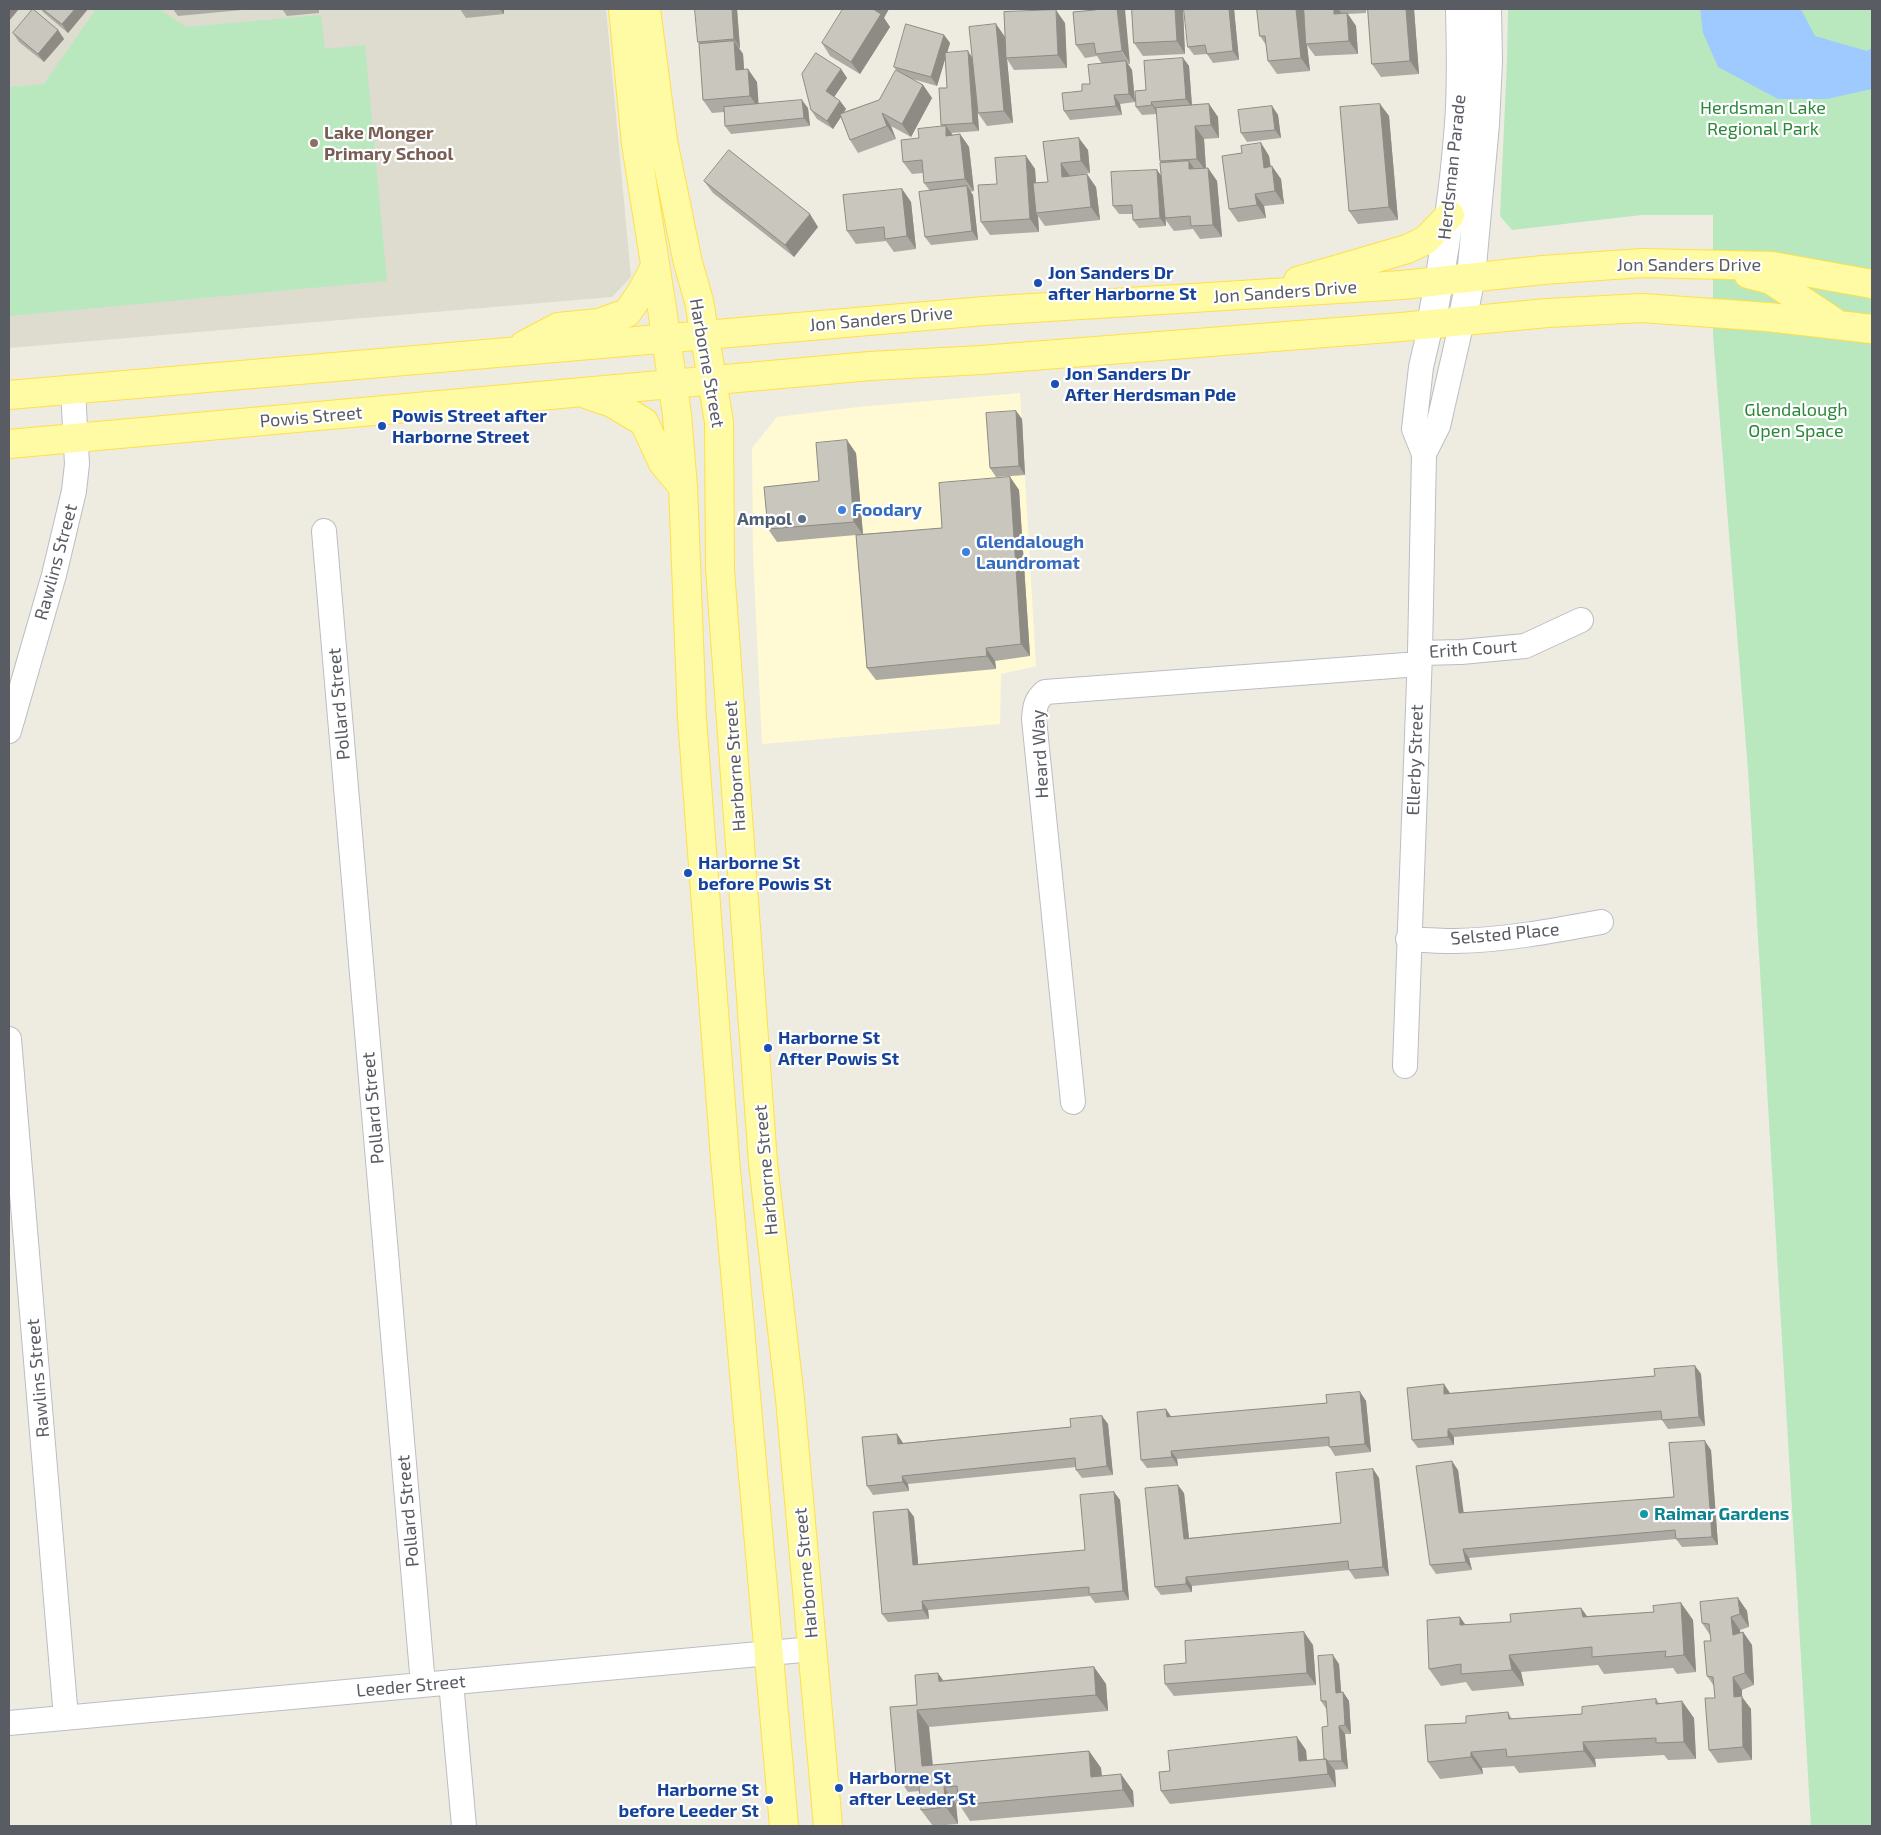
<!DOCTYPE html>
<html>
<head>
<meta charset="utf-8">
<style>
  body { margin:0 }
  #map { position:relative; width:1881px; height:1835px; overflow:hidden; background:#eeece0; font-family:"Exo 2",sans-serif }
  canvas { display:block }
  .frame { position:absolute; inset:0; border:10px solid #595c63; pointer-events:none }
</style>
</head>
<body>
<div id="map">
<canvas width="1881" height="1835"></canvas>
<div class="frame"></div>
</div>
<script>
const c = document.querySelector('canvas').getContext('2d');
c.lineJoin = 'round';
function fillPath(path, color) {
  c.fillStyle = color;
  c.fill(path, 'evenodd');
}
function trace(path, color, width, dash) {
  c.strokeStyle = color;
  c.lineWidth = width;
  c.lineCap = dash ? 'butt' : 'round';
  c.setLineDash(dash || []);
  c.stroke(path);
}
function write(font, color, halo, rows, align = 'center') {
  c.font = font + ' "Exo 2",sans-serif';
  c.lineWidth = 4.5;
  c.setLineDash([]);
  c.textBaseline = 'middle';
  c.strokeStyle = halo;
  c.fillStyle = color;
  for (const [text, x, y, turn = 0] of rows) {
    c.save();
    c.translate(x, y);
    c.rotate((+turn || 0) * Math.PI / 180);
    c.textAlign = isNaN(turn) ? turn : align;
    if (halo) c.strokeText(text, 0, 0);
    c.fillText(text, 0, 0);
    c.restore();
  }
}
fillPath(new Path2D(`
  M1020,393l16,273 -35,8 -1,50 -238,20 -9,-190 -1,-106 25,-31 81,-10z`), '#fffad4');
fillPath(new Path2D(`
  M9,9h597l25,268 -19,20 -603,51z`), '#dddccf');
fillPath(new Path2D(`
  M96,9h63l27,18 135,-12 4,34 40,-4 22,236 -378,35v-229l35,-3z
  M1508,9h364v1817h-61l-63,-1056 -35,-434v-121h-71l-130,15 -12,-14 7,-156z`), '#b9e8bf');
fillPath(new Path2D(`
  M1700,9h101l14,27 52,15 5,-3v41l-45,10h-49l-60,-32 -15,-34z`), '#9fcaff');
const street = new Path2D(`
  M1424,454l14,-28 24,-105
  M324,531l99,1154
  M1420,653l41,-1 64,-6 56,-26
  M9,731l45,-156 20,-84 3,-27 -4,-74
  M1408,939c16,1 31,2 47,2 49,-1 98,-10 146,-19
  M9,1039l57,679
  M1405,1066l15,-413 4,-199 -10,-25 7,-62 10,-43
  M1073,1102l-39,-383c1,-12 1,-18 11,-27l374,-28
  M451,1682l13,144
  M9,1723l804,-74`);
const secondary = new Path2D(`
  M1462,321l9,-44 14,-153 3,-63 -1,-52
  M1431,324c13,-66 23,-133 28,-200 3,-38 2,-77 1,-115`);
const primary = new Path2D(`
  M623,9l13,135 26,164 15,107 6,72 9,231 33,440 59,668
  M646,9l17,132 25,122 11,38 20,121 1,147 43,594 27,236 38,427
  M1748,274l23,6 63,42
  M1298,281l109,-32 19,-9 24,-25
  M524,345l34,-18 41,-4 28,-10 14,-20 14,-26
  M586,394l26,9 32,19 19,41 20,24
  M9,395l975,-84 418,-26 141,-15 99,-7 130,3 100,18
  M9,444l861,-78 111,-6 420,-33 146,-14 95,-5 126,9 104,12`);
trace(street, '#bbbdc4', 26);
trace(secondary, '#bbbec6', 30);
trace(primary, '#ffe048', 30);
trace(street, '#fff', 24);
trace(secondary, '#fff', 28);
trace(primary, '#fffaa4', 28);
fillPath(new Path2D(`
  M41,9h47l-20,24 -25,-21z
  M173,9h79l-74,7z
  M282,9h37v4l-32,3z
  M460,9h44v5l-38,4z
  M737,9l3,39h-1l4,6 1,16 13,12 1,22 50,4 2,18 -79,8 -6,-8 -1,-14 -12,1 -9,-13 -4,-56 -1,-2z
  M1132,9h51l2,45 -42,2 -9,-13z
  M1234,9l5,51 -26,3 -6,-9 -13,1 -6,-8z
  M1257,9h109v4l-18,1 8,12 2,28 -43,2 -8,-11 3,26 -33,3 -9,-13 -2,-16 -6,-9z
  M1366,9h48l5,65 -38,3 -9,-13 -4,-52z
  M1095,10l35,54h-2l4,6 3,32 -15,2 2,11 -52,5 -6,-9 26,-27 12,-20 -5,-8 -12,2 -9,-13z
  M884,18l6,9 -30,47 -30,-18 -8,-13z
  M1065,23l2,45 -53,2 -7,-11 6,64 -26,3 -9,-13 -1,-8 2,26 -28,2 1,2 8,-1 9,13 5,44 -4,1 3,3 5,45 -47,5 -6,-8 5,-46 -6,-8 -1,-10 -11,1 -9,-12 16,-24 23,-12 -1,-1 6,-37 -2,-29 -8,27 -28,-8 14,7 9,13 -21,39 -20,-11 5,13 -38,14 -8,-13 -9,-23 -8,12 -16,-10 -6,-9 30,-41 6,9 -13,19 6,4 6,8 -2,3 35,-12 18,-29 -3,-4 50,-32 6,8 -3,10 25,4 24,-33 9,13z
  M58,30l6,9 -20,23 -25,-20 -6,-9z
  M1183,58l6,8 3,39 17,-1 9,13 1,21 -15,1 2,29h2l9,13 5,56 -22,2 -7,-10 -19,2 -9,-12 1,7 -27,2 -6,-8v-6h-14l-6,-8 44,-36 4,6v-13l-1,-2 -3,-47 -15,1 -6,-8 10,-17z
  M1380,104l9,12 9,104 -40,4 -9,-13z
  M1272,106l6,9 3,23 -34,4 -6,-9z
  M1043,142l45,8 2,23 -20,3 26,11 4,33 -55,6 -7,-10 1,16 -49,3 -9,-13 16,-38 29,-28 9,13 1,14 12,-1z
  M1261,143l8,13 2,11 10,12 3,25 -20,2 2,12 -28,4 -9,-13 13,-56z
  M704,181l114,46 -24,30 -81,-64z
  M902,189l9,13 5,47 -22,3 -8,-11 -30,3 -9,-13z
  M1016,411l6,8 3,56 -29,2 -6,-9z
  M856,453l7,81 79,-6 68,-51 9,13 11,166 -35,5 1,8 -120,11 -9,-12 -11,-133 -79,7 -9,-13 51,-48z
  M1695,1366l6,8 4,52 -37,3 -6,-9 -208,17v8l-36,3 -6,-8 38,-47 205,-17z
  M1360,1392l6,9 5,51 -36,4 -6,-10 -152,13 1,7 -31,2 -6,-8 25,-51 5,8 156,-14z
  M1102,1416l6,8 5,51 -31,3 -6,-8v-3l-168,17 1,7 -36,4 -6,-9 30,-52 6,9 168,-16z
  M1711,1450l7,95 -36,2 -6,-8 -207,19 3,12 -36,4 -6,-9 28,-95 5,43 211,-16z
  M1373,1469l6,9 10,98 -34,3 -6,-9 -157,16v6l-31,3 -6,-8 29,-94 5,45 152,-15z
  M1114,1492l6,8 9,100 -34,3 -5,-7 -162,14 1,9 -41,3 -6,-8 26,-105 6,8 4,47 167,-14z
  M1738,1598l9,13 2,16 -9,3v3l3,-1 9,13 2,40 -12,5v7l9,12 1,51 -34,3 -9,-13 6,-52 -1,-12 -7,-10 4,-35 -1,-6 -8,-12z
  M1681,1603l12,17 3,52 -19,2 -4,-6 -69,6 -6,-9 -77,7 3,14 -52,5 -6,-9 -25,4 -12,-17 82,-47 70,-14 6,8 67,-4z
  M1313,1645l3,40 -142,11 -9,-12z
  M1339,1664l2,29 2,-1 6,9 2,33h-6l3,35 -14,1 1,1 1,16 -166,17 -9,-13 9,-20 136,-21 1,11 17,-2 4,-33 -1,-16 -6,-9z
  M1094,1667l12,17 2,27 -179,16 4,38 156,-14 12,17 1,8 31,15 1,16 -164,14 -11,-17h-3l2,20 -25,2 -12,-16 -1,-19 -12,1 -12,-17 21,-70 27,-25z
  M1656,1699l3,4 35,15 2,41 -28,1 -4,-5 -69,4 1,8 -77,6 -5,-7 -32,2 1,6 -43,5 -12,-17 80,-50 4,7 70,-5z`), '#adaaa3');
fillPath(new Path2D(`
  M9,9h10l-10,12z
  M75,9h13l-20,24 -6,-9z
  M500,9h4v5z
  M732,9h5l3,39 -6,-9z
  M873,9h16l-5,9 6,9 -30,47 -9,-12z
  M1117,9h8l5,55 -8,-13z
  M1175,9h8l2,45 -8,-13z
  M1229,9h5l5,51 -6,-9z
  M1296,9h8l2,35 1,1 3,26 -9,-13z
  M1334,9h4l4,5h-8z
  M1406,9h8l5,65 -9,-13z
  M1056,10l9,13 2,45 -9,-13z
  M1347,13l9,13 2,28 -9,-13z
  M996,24l9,13 1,21 1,1 6,64 -9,-12z
  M58,30l6,9 -20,23 -6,-8z
  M944,35l6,8 -13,43 -6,-9z
  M734,41l9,13 2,29 -9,-13z
  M968,51l6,9 5,71 -6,-8z
  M1183,58l6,8 3,41 -6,-8z
  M1126,61l6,9 3,32 -6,-8z
  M748,69l9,13 2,27 -9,-13z
  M841,69l6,9 -15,22 -6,-9z
  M923,85l9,13 -21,39 -9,-13z
  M1114,95l6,9 2,11 -6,-9z
  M802,100l6,8 2,18 -6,-8z
  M840,101l6,8 -13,20 -6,-8z
  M1151,102l6,8 1,4 -6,-9z
  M1209,104l9,13 1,21 -8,-13z
  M1380,104l9,12 9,104 -9,-13z
  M1272,106l6,9 3,23 -6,-8z
  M882,113l9,13 5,13 -9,-13z
  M946,126l9,12 -9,-2z
  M1195,126l9,13 2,32 -9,-12z
  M960,134l9,13 5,44 -9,-12z
  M1079,138l9,12 2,23 -9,-12z
  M1261,143l8,13 3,24 -8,-12z
  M1026,156l9,13 3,44h-2l2,3 1,16 -9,-13z
  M1189,161l9,13 -9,-5z
  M1061,163l9,13 1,14 -9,-13z
  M1272,166l9,13 3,25 -9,-13z
  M1208,168l9,13 5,56 -9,-12z
  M1157,170l6,8 3,48 -6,-8z
  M1087,174l9,13 4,33 -9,-13z
  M967,186l6,9 5,45 -6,-9z
  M902,189l9,13 5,47 -9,-13z
  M1255,194l9,12 2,12 -9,-13z
  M810,214l8,13 -24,30 -9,-12z
  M1016,411l6,8 3,56 -6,-9z
  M847,440l9,13 7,82 -9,-13z
  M1010,477l9,13 11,166 -9,-12z
  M986,648l9,13 1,8 -9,-13z
  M1695,1366l6,8 4,52 -6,-9z
  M1444,1384l6,9v9l-6,-8z
  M1360,1392l6,9 5,51 -6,-8z
  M1166,1409l6,9 -5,-1z
  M1102,1416l6,8 5,51 -6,-9z
  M1448,1429l6,8v8l-6,-8z
  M897,1434l6,9 1,9 -6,-8z
  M1705,1441l6,9 7,95 -6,-8z
  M1171,1451l6,8 1,7 -6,-9z
  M1452,1461l6,9 7,52 -6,-9z
  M1373,1469l6,9 10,98 -6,-9z
  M902,1476l6,8 1,7 -6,-9z
  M1178,1485l6,8 6,54 -6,-8z
  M1114,1492l6,8 9,100 -6,-9z
  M908,1509l6,8 5,56 -6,-8z
  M1463,1549l6,9 3,12 -6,-8z
  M1186,1577l6,9v6l-6,-8z
  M1738,1598l9,13 2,16 -9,-13z
  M922,1601l6,9 1,9 -6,-9z
  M1681,1603l12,17 3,52 -12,-17z
  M1581,1608l12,17 -10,-8z
  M1460,1617l12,17 -12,-9z
  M1731,1617l9,13 2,17 -9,-12z
  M1304,1632l9,13 3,40 -9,-12z
  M1743,1632l9,13 2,40 -9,-12z
  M1333,1655l6,9 3,38 -6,-9z
  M1509,1655l12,17 3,14 -12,-16z
  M1094,1667l12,17 2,27 -12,-16z
  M938,1673l12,17 -11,-9z
  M1733,1677l9,13v7l9,12 1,51 -9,-13 -9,-50z
  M1343,1692l6,9 2,33 -6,-9z
  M1682,1701l12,17 2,41 -12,-17z
  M917,1710l12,17 5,56 -12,-17z
  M1339,1726l6,8 3,35 -6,-8z
  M1297,1737l9,13 2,24 -9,-13z
  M1583,1742l12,17 1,8 -12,-16z
  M1089,1751l12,17 2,24 -12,-15z
  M1471,1752l11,16 1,6 -12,-17z
  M1326,1759l9,12 1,16 -8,-13z
  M1121,1774l12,17 1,16 -11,-17z
  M944,1787l12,17 2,20 -12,-17z`), '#8d8b84');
const building = new Path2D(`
  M33,9l25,21 -20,24 -25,-21z
  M43,9h32l-13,15z
  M695,9h37l2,30 -36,3z
  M843,9h30l8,5 -30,48 -29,-19z
  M1095,9h22l5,42 -26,3 -2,-11 -18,2 -3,-33 22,-2z
  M1132,9h43l2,32 -43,2z
  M1184,9h45l4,42 -26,3 -2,-9 -17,2z
  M1257,9h39l5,49 -33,3 -3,-25h-5z
  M1304,9h30v5l13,-1 2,28 -43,3z
  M1368,9h38l4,52 -38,3z
  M1056,10l2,45 -52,3 -2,-46z
  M906,24l38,11 -13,42 -37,-10z
  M996,24l8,87 -26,2 -9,-86z
  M734,41l2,29 12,-1 2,27 -47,4 -4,-56z
  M968,51l5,72 -32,2 -2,-37h8l-2,-35z
  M816,53l25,16 -15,22 14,10 -13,20 -16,-11 -9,-36z
  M1183,58l3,41 -35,3 1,3 -16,2 -1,-16 11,-1 -2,-29z
  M1126,61l3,33 -15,1 2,11 -52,5 -2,-18 20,-2v-7h8l-2,-19z
  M896,70l27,15 -21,39 -20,-11 5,13 -37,14 -10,-26 39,-14z
  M802,100l2,18 -79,8 -1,-19z
  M1209,104l2,21 -16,1 2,33 -37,2 -4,-53z
  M1380,104l9,103 -40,4 -9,-104z
  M1272,106l3,24 -34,3 -3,-23z
  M946,126v10l14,-2 5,45 -41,4 -2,-23 -19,2 -2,-22 18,-2 -1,-9z
  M1079,138l2,23 -20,2 1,14 25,-3 4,33 -55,6 -3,-30 15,-1 -5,-40z
  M1261,143l3,25 8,-2 3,25 -20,3 2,11 -28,4 -7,-53 20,-3 -1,-7z
  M729,150l81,64 -25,31 -81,-64z
  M1026,156l4,63 -49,3 -3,-37 19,-1 -2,-26z
  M1189,161v8l19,-1 5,57 -22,1 -1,-10 -25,2 -5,-55z
  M1157,170l3,48 -27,2 -1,-15 -19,1 -2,-34z
  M967,186l5,45 -47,6 -6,-45z
  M902,189l5,47 -22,3 -1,-12 -37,4 -4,-36z
  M1016,411l3,55 -29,2 -4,-55z
  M847,440l7,82 -86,7 -4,-42 55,-6 -3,-38z
  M1010,477l11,167 -35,4 1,8 -120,12 -11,-133 86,-7 -3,-45z
  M1695,1366l4,51 -37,3 -1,-9 -213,18v8l-36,3 -5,-52 37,-4v10l211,-18 -1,-7z
  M1360,1392l5,52 -36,3v-10l-158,14 1,6 -31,3 -4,-48 29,-3 1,8 160,-14 -1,-8z
  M1102,1416l5,50 -31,4 -1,-12 -173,18 1,6 -36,4 -5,-49 35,-3 1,10 173,-17 -1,-8z
  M1705,1441l7,96 -36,2 -1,-9 -212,19 3,13 -36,3 -14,-99 36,-5 7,52 215,-16 -5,-54z
  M1373,1469l10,98 -34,3 -1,-9 -162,16v7l-31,3 -10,-99 33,-3 6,54 157,-16 -5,-50z
  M1114,1492l9,99 -34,3v-7l-167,14 1,9 -41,4 -9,-102 35,-3 5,56 172,-15 -5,-55z
  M1738,1598l2,16 -9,3 2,18 10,-3 2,41 -12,4 1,20 8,-1 1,51 -34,3 -4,-52h10l-2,-21 -6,-1 -3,-35h7l-2,-17 -7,-1 -2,-21z
  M1681,1603l3,52 -19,2 1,-6 -74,6v-10l-83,8 3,15 -51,4v-10l-32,5 -2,-49 33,-3v8l51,-3 -1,-8 71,-6 2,9 71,-5 -1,-6z
  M1304,1632l3,41 -142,11 -1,-19 22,-2 -1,-22z
  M1333,1655l3,38 7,-1 2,33 -6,1 3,35h-14l-2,-2h-2l-2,-32 6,-1 -2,-25h-5l-3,-45z
  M1094,1667l2,28 -179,15 5,56 167,-15 2,26 30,-3 2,16 -164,15 -2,-19 -13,1 2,20 -25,3 -3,-37 -22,2 -6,-68 27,-2 -2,-30 23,-2 1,8z
  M1656,1699v5l26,-3 2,41 -28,1v-5l-73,4 1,9 -77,6 -1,-8 -35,3v5l-43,5 -3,-37 41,-2v-7l42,-4 1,7 73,-5v-7z
  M1297,1737l2,24 27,-2 2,15 -167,17 -2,-19 11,-1 -2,-20z`);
fillPath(building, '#c9c6bd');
trace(building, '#8d8b84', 1);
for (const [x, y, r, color] of [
  [314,143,5,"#8d6e63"],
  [1038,283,5,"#1a4fb4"],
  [1055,384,5,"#1a4fb4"],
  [382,426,5,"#1a4fb4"],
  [842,510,5,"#3f7fe0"],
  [802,519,5,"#5c6f8a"],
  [966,552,5,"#3f7fe0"],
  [688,873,5,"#1a4fb4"],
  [768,1048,5,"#1a4fb4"],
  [1644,1514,5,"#0f9aa8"],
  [839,1788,5,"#1a4fb4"],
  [769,1800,5,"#1a4fb4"]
]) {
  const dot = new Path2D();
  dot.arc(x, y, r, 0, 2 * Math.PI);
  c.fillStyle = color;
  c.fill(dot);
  trace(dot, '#fff', 2);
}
write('18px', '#2c873b', '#fff', [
  ["Herdsman Lake",1763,108],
  ["Regional Park",1763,129],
  ["Glendalough",1796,410],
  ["Open Space",1796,431]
]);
write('bold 18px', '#785e54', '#fff', [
  ["Lake Monger",324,133],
  ["Primary School",324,154]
], 'left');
write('18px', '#595c63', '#fff', [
  ["Herdsman Parade",1452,167,-84],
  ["Jon Sanders Drive",1689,265],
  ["Jon Sanders Drive",1285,292,-4],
  ["Jon Sanders Drive",881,319,-5],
  ["Harborne Street",707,363,80],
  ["Powis Street",311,417,-5],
  ["Rawlins Street",56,562,-75],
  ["Erith Court",1473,649,-4],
  ["Pollard Street",339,704,-95],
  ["Heard Way",1040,754,-93],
  ["Ellerby Street",1415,760,-88],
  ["Harborne Street",735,766,-94],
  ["Selsted Place",1505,934,-5],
  ["Pollard Street",373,1108,-95],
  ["Harborne Street",766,1170,-95],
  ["Rawlins Street",38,1378,-95],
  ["Pollard Street",408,1511,-95],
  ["Harborne Street",806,1573,-95],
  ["Leeder Street",411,1686,-5]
]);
write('bold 18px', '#164399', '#fff', [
  ["Jon Sanders Dr",1048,273],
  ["after Harborne St",1048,294],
  ["Jon Sanders Dr",1065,374],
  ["After Herdsman Pde",1065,395],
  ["Powis Street after",392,416],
  ["Harborne Street",392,437],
  ["Harborne St",698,863],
  ["before Powis St",698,884],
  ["Harborne St",778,1038],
  ["After Powis St",778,1059],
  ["Harborne St",849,1778],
  ["after Leeder St",849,1799],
  ["Harborne St",759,1790,"right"],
  ["before Leeder St",759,1811,"right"]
], 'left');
write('bold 18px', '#366cbe', '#fff', [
  ["Foodary",852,510],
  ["Glendalough",976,542],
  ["Laundromat",976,563]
], 'left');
write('bold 18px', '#4e5e75', '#fff', [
  ["Ampol",792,519]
], 'right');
write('bold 18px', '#0d838f', '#fff', [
  ["Raimar Gardens",1654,1514]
], 'left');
</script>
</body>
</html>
